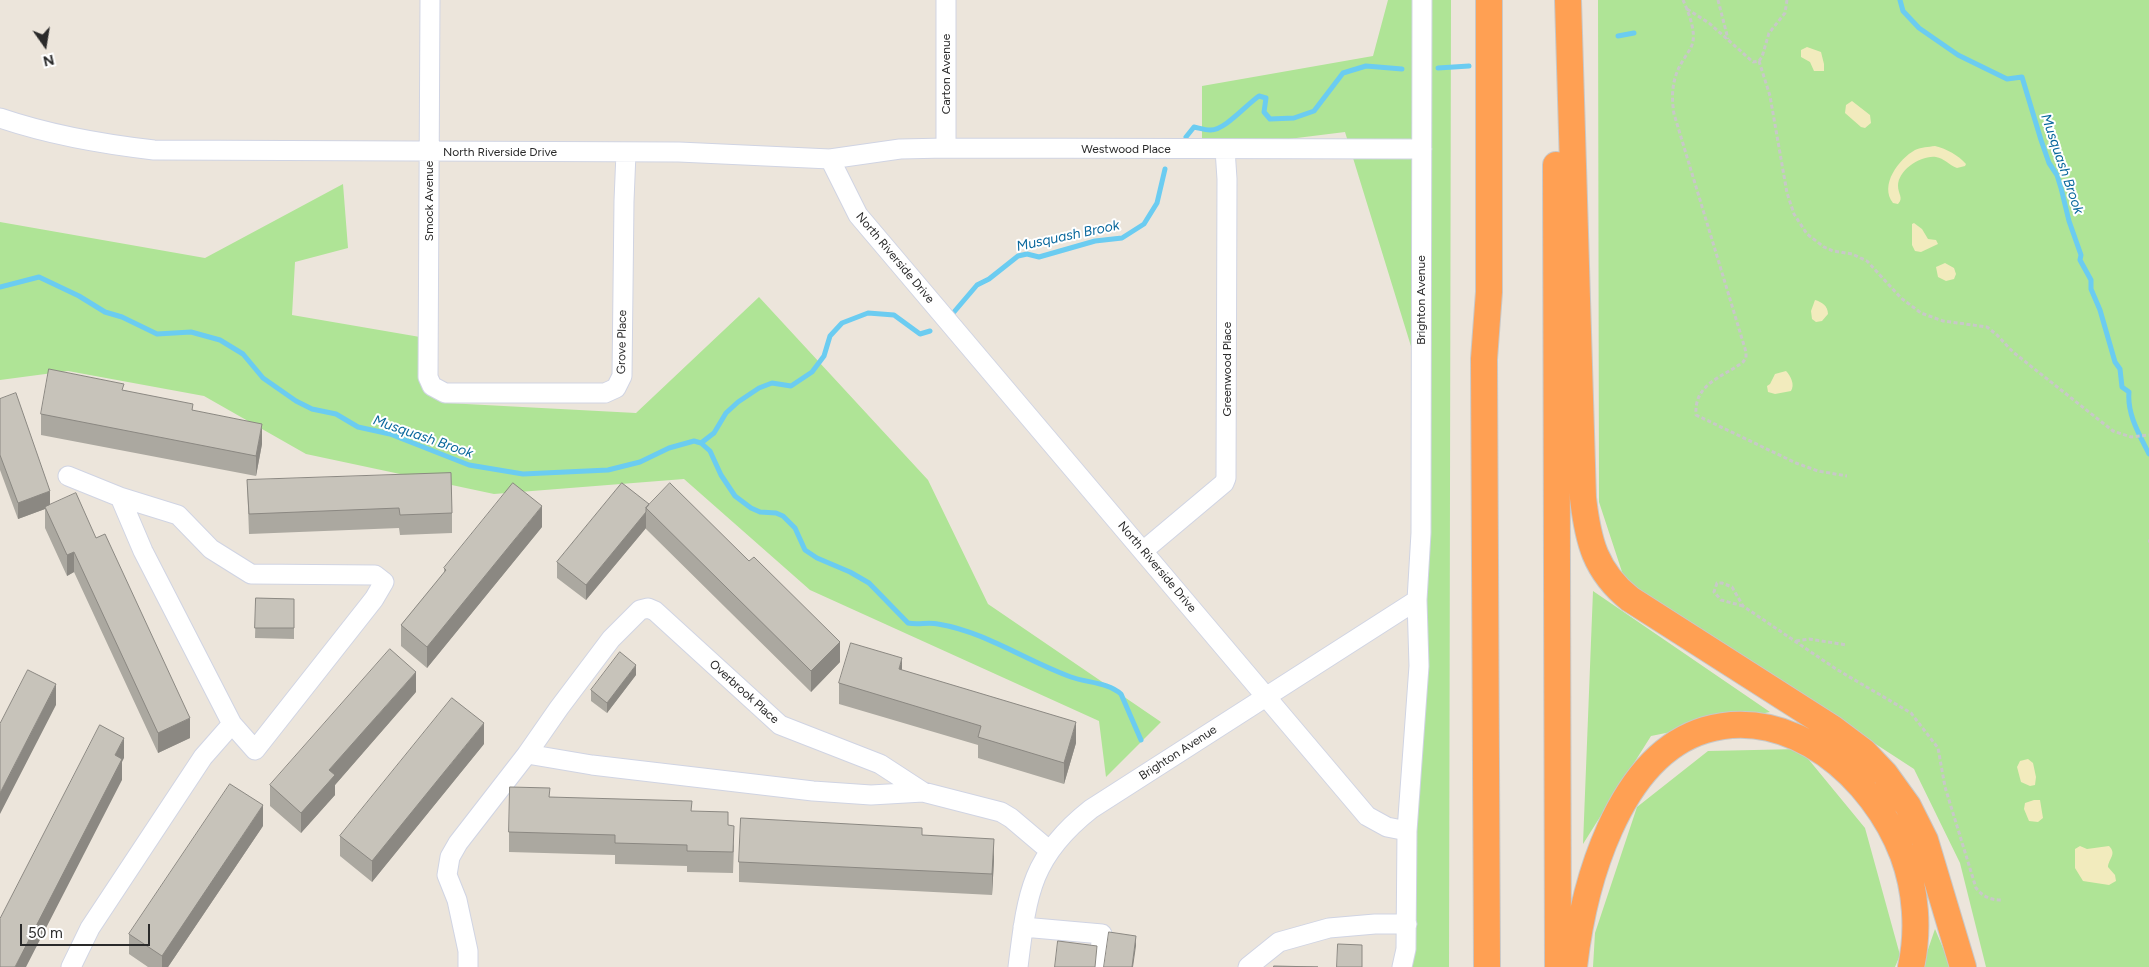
<!DOCTYPE html>
<html>
<head>
<meta charset="utf-8">
<style>
  body { margin:0 }
  #map { position:relative; width:2149px; height:967px; overflow:hidden; background:#ece5db; font-family:Figtree,sans-serif }
  canvas { display:block }
  .north { position:absolute; left:20px; top:20px; width:50px; height:50px; -webkit-text-stroke:4px #fff; paint-order:stroke; rotate:167deg; font-size:14px; font-weight:700; line-height:20px; text-align:center; color:#2a2a2a }
  .north::after { content:''; display:block; margin:auto; width:18px; height:22px; background:#2a2a2a; clip-path:polygon(50% 0,100% 100%,50% 72%,0 100%) }
  .scale { position:absolute; left:20px; top:924px; width:130px; height:22px; box-sizing:border-box; border:2px solid #2a2a2a; border-top:0; padding-left:6px; font-size:15px; line-height:18px; white-space:nowrap; color:#2a2a2a; -webkit-text-stroke:4px #fff; paint-order:stroke }
</style>
</head>
<body>
<div id="map">
<canvas width="2149" height="967"></canvas>
<div class="north">N</div>
<div class="scale">50 m</div>
</div>
<script>
const c = document.querySelector('canvas').getContext('2d');
c.lineJoin = 'round';
function fillPath(path, color) {
  c.fillStyle = color;
  c.fill(path, 'evenodd');
}
function trace(path, color, width, dash) {
  c.strokeStyle = color;
  c.lineWidth = width;
  c.lineCap = dash ? 'butt' : 'round';
  c.setLineDash(dash || []);
  c.stroke(path);
}
function write(font, color, halo, rows, align = 'center') {
  c.font = font + ' Figtree,sans-serif';
  c.lineWidth = 4;
  c.setLineDash([]);
  c.textBaseline = 'middle';
  c.strokeStyle = halo;
  c.fillStyle = color;
  for (const [text, x, y, turn = 0] of rows) {
    c.save();
    c.translate(x, y);
    c.rotate((+turn || 0) * Math.PI / 180);
    c.textAlign = isNaN(turn) ? turn : align;
    if (halo) c.strokeText(text, 0, 0);
    c.fillText(text, 0, 0);
    c.restore();
  }
}
fillPath(new Path2D(`
  M1388,0h63l-2,967h-37l6,-598 -73,-237 -113,14 -30,-2v-58l171,-30z
  M1598,0h551v967h-163l-26,-104 -46,-94 -289,-188 -26,-79z
  M343,184l5,64 -53,14 -3,53 128,22 27,66 189,10 123,-116 169,183 60,124 173,118 -55,55 -7,-56 -289,-131 -126,-111 -190,15 -188,-40 -102,-58 -136,-25 -68,9v-158l205,36z
  M1593,591l177,121 -119,24 -68,108z
  M1800,749l65,79 35,127 -5,12h-302l2,-34 42,-126 71,-56z
  M1935,929l16,38h-29z`), '#afe496');
fillPath(new Path2D(`
  M1807,47l14,5 3,12v7h-10l-4,-9 -9,-5v-7z
  M1852,101l18,14 1,8 -6,5 -4,-1 -16,-14 1,-8z
  M1935,146c12,3 23,9 31,18l-1,2 -8,2c-8,-3 -13,-10 -21,-11 -15,-2 -38,13 -38,29 0,8 6,12 0,18l-5,-1c-14,-18 6,-44 22,-53 7,-3 13,-3 20,-4z
  M1914,223l8,6 6,10 8,1 2,4 -17,8 -6,-1 -3,-6v-21z
  M1945,263l9,5 2,6 -2,5 -8,2 -8,-4 -2,-10z
  M1815,300c7,2 13,6 13,14l-6,7 -6,1 -4,-3 -1,-8z
  M1786,371c5,5 9,14 5,20l-16,3 -7,-2 -1,-6 3,-2 5,-10z
  M2028,759l5,4 3,14 -1,8 -5,1 -9,-4 -4,-15 3,-6z
  M2034,800h6l3,18 -5,4 -9,-1 -5,-12 1,-6z
  M2080,846l7,3 22,-3c8,8 0,12 -1,21l7,8 1,6 -7,4 -26,-4 -8,-13v-19z`), '#f2ebbd');
trace(new Path2D(`
  M1900,0l3,11 16,17 39,27 49,24 15,-2 19,63 8,23 8,12 4,13 8,33 12,34 -1,5 11,20v9l9,21 15,52 5,7 2,18 7,5c-2,22 10,42 20,62
  M1618,36l16,-3
  M1438,68l31,-2
  M1186,137l8,-10c5,1 11,3 16,3 14,1 36,-25 49,-34l7,2 -2,14 6,7 24,-1 20,-7 29,-38 23,-7 36,3
  M0,287l39,-10 40,19 26,16 17,5 35,17 34,-2 29,8 23,14 20,24 33,23 16,8 24,5 22,13 32,7 79,31 54,9 85,-4 32,-8 29,-14 25,-7 7,2 9,8 11,24 14,21 16,12 9,4 16,1 7,3 12,12 10,22 12,8 33,14 19,11 39,40c10,2 20,-1 30,1 48,8 88,37 133,53 16,6 37,5 50,17l20,46
  M954,312l23,-27 12,-6 29,-23 9,-2 12,3 56,-16 27,-3 22,-14 13,-21 8,-34
  M701,443l13,-10 12,-20 12,-11 21,-14 13,-5 19,3 21,-14 12,-16 6,-20 12,-13 26,-10 26,2 26,19 10,-3`), '#6bccf1', 5);
const minor = new Path2D(`
  M430,0l-2,377 4,9 13,7h160l11,-5 6,-12 2,-175 2,-48
  M0,118c50,17 101,26 154,32l525,2 151,7 28,56 509,601 20,11 20,4
  M946,148v-148
  M830,159l70,-10 46,-1 476,1
  M68,476l52,21 58,18 33,34 40,25 124,1 9,7 -10,17 -119,151 -23,-26 -89,-173 -23,-54
  M1143,551l81,-68 2,-5 1,-299 -2,-30
  M527,754l32,-46 52,-69 29,-29 8,-2 7,3 125,114 100,39 43,28 78,20 10,6 39,33
  M1023,927l79,7 -4,33
  M71,967l19,-39 113,-171 29,-33
  M468,967v-16l-11,-51 -10,-25 3,-18 8,-14 69,-89 65,11 221,26 58,4 52,-3
  M1018,967c9,-72 12,-110 73,-158l326,-209
  M1248,967l31,-25 50,-14 46,-4h32
  M1402,967l4,-18 1,-118 12,-165 -2,-66 4,-67 1,-533`);
const highway = new Path2D(`
  M1568,0l15,498c5,43 12,73 47,101l202,129 32,24 21,22 23,32 17,34 38,127
  M1556,165l2,802
  M1487,967l-3,-608 5,-67v-292
  M1574,967c9,-80 43,-210 131,-237 86,-26 169,48 198,125 13,35 16,76 8,112`);
trace(minor, '#d0d4e3', 21);
trace(highway, '#c8c8c8', 28);
trace(new Path2D(`
  M1683,0c5,11 12,28 10,41 -1,7 -7,14 -11,21 -10,17 -11,33 -8,52l72,238v6l-3,4c-21,16 -49,21 -47,53l100,48 22,8 29,5
  M1718,0l10,39
  M1687,9l22,14 44,39 6,-1 3,-4 7,-24 16,-20 2,-13
  M1759,61l11,35 17,97 7,21 13,20 17,13 9,4 19,3 15,7 34,37 20,15 22,8 44,6 10,8 16,17 100,79 18,6 18,-2
  M2148,541h1
  M1743,606l-22,-6 -7,-8 3,-9h5l10,4 11,19 93,63 75,44 27,35 7,39 31,101c7,9 15,12 26,12
  M1796,641l13,-2 38,6`), '#c8c8c8', 3, [4, 2.5]);
trace(minor, '#fff', 19);
trace(highway, '#ffa053', 26);
fillPath(new Path2D(`
  M124,390l69,20 69,34 -6,32 -215,-41v-21z
  M0,399l50,105 140,234 -32,15 -84,-181 -7,4 -22,-48v-19l-27,10 -18,-49z
  M247,480l205,33v20l-52,2 -1,-7 -150,6z
  M622,483l218,179 -29,30 -165,-163v-1l-60,72 -29,-22v-16z
  M542,527l-115,141 -26,-22v-21l43,-52v-5z
  M256,598l38,1v40l-39,-1z
  M902,670l174,73 -12,41 -86,-26v-13l-139,-41v-21z
  M636,675l-29,38 -16,-12v-11z
  M416,692l-81,93v10l-34,38 -31,-27v-21z
  M484,744l-112,138 -32,-26v-20z
  M550,797l142,14 36,14 6,21 -1,27 -46,-1v-6l-72,-2v-9l-106,-3v-20z
  M263,826l-95,141h-20l-19,-13v-20z
  M922,835l72,25 -2,35 -253,-13v-20z`), '#aba8a0');
fillPath(new Path2D(`
  M262,424v20l-6,32v-20z
  M50,491v16h-5v2l-27,10v-16z
  M542,506v21l-115,141v-21z
  M646,512v16l-60,72v-15z
  M74,552v20l-7,4v-21z
  M840,642v20l-29,30v-21z
  M902,658v21l-3,-10z
  M636,665v10l-29,38v-10z
  M416,672v20l-81,93v10l-34,38v-20l28,-43z
  M56,684v21l-56,109v-21z
  M190,718v20l-32,15v-20z
  M1076,722v21l-12,41v-21z
  M484,723v21l-112,138v-21z
  M124,738v20l-2,4v18l-96,187h-11l100,-212z
  M263,805v21l-95,141h-6v-11z
  M994,839v21l-2,35v-21z
  M1136,936v10l-3,21h-1z`), '#8b8882');
const building = new Path2D(`
  M49,369l75,15 -2,6 71,14 -1,6 70,14 -6,32 -215,-42z
  M16,393l34,98 -32,12 -18,-48v-56z
  M451,473l1,40 -52,2 -1,-7 -150,6 -2,-34z
  M513,483l29,23 -115,141 -26,-22 45,-55 -2,-2z
  M622,483l27,21 -3,4v4l-60,73 -29,-23z
  M670,483l79,78 5,-4 86,85 -29,29 -165,-163z
  M76,493l20,45 9,-4 85,184 -32,15 -84,-181 -7,3 -22,-48z
  M256,598l38,1v29h-39z
  M851,643l51,15 -3,11 177,53 -12,41 -86,-26 3,-11 -142,-43z
  M390,649l26,23 -87,98 6,5 -34,38 -31,-28z
  M620,652l16,13 -29,38 -16,-13z
  M28,670l28,14 -56,109v-69z
  M452,698l32,25 -112,138 -32,-25z
  M100,725l24,13 -9,17 7,4 -107,208h-15v-48z
  M230,784l33,21 -101,151 -33,-22z
  M510,787l40,1 -1,9 143,4 -1,10 37,1v13l6,1 -1,26 -46,-1v-6l-72,-2v-8l-106,-3z
  M741,818l181,10v7l72,4 -2,35 -253,-12z
  M1109,932l27,4 -4,31h-28z
  M1058,941l39,5 -2,21h-40z
  M1338,944l24,1v22h-25z
  M1274,966l44,1h-44z`);
fillPath(building, '#c7c3ba');
trace(building, '#8b8882', 1);
write('12px', '#2a2a2a', '#fff', [
  ["Carton Avenue",946,74,-90],
  ["Westwood Place",1126,149],
  ["North Riverside Drive",500,152],
  ["Smock Avenue",429,201,-90],
  ["North Riverside Drive",895,258,50],
  ["Brighton Avenue",1421,300,-90],
  ["Grove Place",622,342,-89],
  ["Greenwood Place",1227,369,-90],
  ["North Riverside Drive",1157,567,50],
  ["Overbrook Place",744,692,42],
  ["Brighton Avenue",1178,753,-33]
]);
write('italic 14px', '#0a689d', '#fff', [
  ["Musquash Brook",2062,164,71],
  ["Musquash Brook",1068,236,-12],
  ["Musquash Brook",423,437,19]
]);
</script>
</body>
</html>
